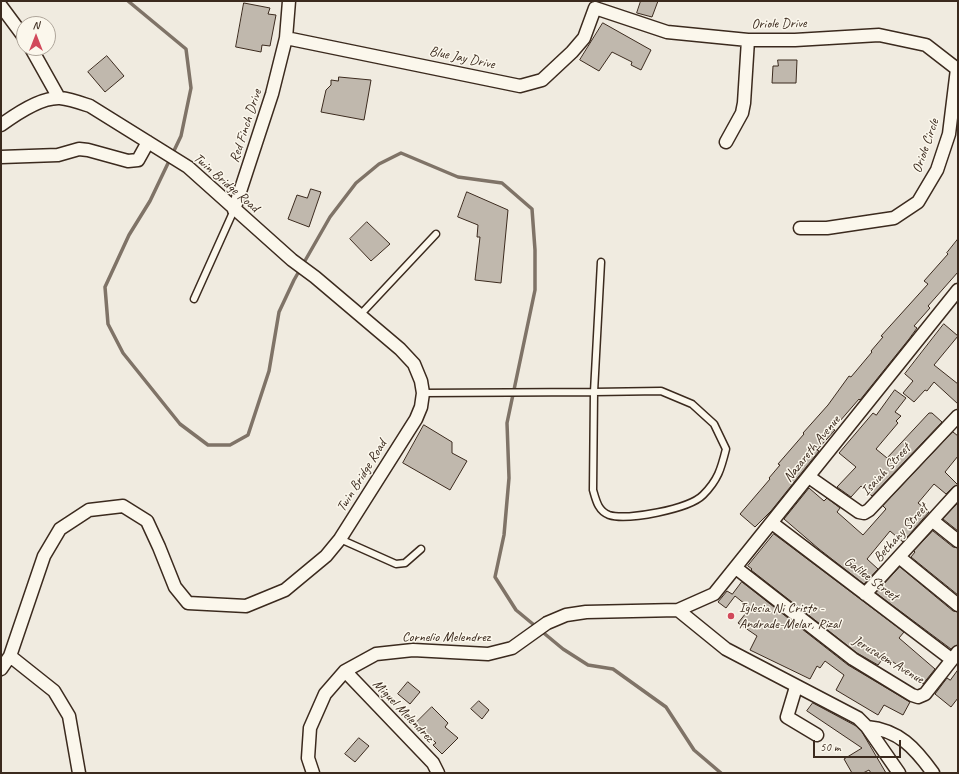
<!DOCTYPE html>
<html>
<head>
<meta charset="utf-8">
<style>
  body { margin:0 }
  #map { position:relative; width:959px; height:774px; overflow:hidden; background:#f0ebe0; font-family:Caveat,sans-serif }
  canvas { display:block }
  .frame { position:absolute; inset:0; border:2px solid #3b2a1e; pointer-events:none }
  .north { position:absolute; left:16px; top:16px; width:40px; height:40px; box-sizing:border-box; background:#fbf7ec; border:1px solid #aea59a; border-radius:50%; rotate:0deg; font-size:11px; font-weight:700; line-height:16px; text-align:center; color:#3b2a1e }
  .north::after { content:''; display:block; margin:auto; width:14px; height:18px; background:#d1495b; clip-path:polygon(50% 0,100% 100%,50% 72%,0 100%) }
  .scale { position:absolute; left:813px; top:740px; width:88px; height:18px; box-sizing:border-box; border:2px solid #3b2a1e; border-top:0; padding-left:5px; font-size:12px; line-height:14px; white-space:nowrap; color:#3b2a1e; -webkit-text-stroke:3px #fbf7ec; paint-order:stroke }
</style>
</head>
<body>
<div id="map">
<canvas width="959" height="774"></canvas>
<div class="frame"></div>
<div class="north">N</div>
<div class="scale">50 m</div>
</div>
<script>
const c = document.querySelector('canvas').getContext('2d');
c.lineJoin = 'round';
function trace(path, color, width, dash) {
  c.strokeStyle = color;
  c.lineWidth = width;
  c.lineCap = dash ? 'butt' : 'round';
  c.setLineDash(dash || []);
  c.stroke(path);
}
function fillPath(path, color) {
  c.fillStyle = color;
  c.fill(path, 'evenodd');
}
function write(font, color, halo, rows, align = 'center') {
  c.font = font + ' Caveat,sans-serif';
  c.lineWidth = 3;
  c.setLineDash([]);
  c.textBaseline = 'middle';
  c.strokeStyle = halo;
  c.fillStyle = color;
  for (const [text, x, y, turn = 0] of rows) {
    c.save();
    c.translate(x, y);
    c.rotate((+turn || 0) * Math.PI / 180);
    c.textAlign = isNaN(turn) ? turn : align;
    if (halo) c.strokeText(text, 0, 0);
    c.fillText(text, 0, 0);
    c.restore();
  }
}
trace(new Path2D(`
  M128,1l58,48 5,39 -10,48 -31,65 -21,34 -24,52 3,37 15,29 57,71 28,21h22l18,-10 21,-64 10,-59 15,-32 36,-63 26,-34 23,-19 22,-11 57,24 44,6 30,26 3,41v40l-28,133 2,55 -5,57 -9,42 21,33 47,39 25,16 25,4 53,38 28,43 27,23`), '#7f7367', 3.5);
const building = new Path2D(`
  M641,1h17l-6,16 -15,-4z
  M244,3l26,5 -2,6 8,1 -6,31 -8,-1 -1,7 -25,-5z
  M603,23l48,27 -10,20 -10,-5 1,-3 -20,-10 -13,19 -19,-11z
  M107,56l17,20 -19,16 -17,-20z
  M778,60h19l-1,23h-24l1,-17h5z
  M339,77l32,3 -7,40 -43,-8 5,-22 5,-5v-5l7,1z
  M311,189l10,3 -12,35 -21,-8 9,-24 10,3z
  M467,192l41,18 -7,73 -26,-3 5,-43h-3l1,-12 -20,-8z
  M367,222l23,22 -19,17 -21,-22z
  M958,239v33l-30,34 2,2 -16,18 3,2 -8,11 -49,61 -1,-1 -26,30 2,1 -18,20 2,1 -48,60 -16,16 -15,-13 30,-35 -1,-1 11,-13 -2,-1 26,-30 -1,-1 25,-28 21,-29 2,1 21,-25 -1,-1 12,-14 -2,-1 47,-52 -4,-3 24,-27 -1,-1z
  M944,324l14,12 -24,29 24,19v20l-24,-22 -7,9 -2,-1 -11,12 -11,-9 10,-12 -8,-7z
  M895,390l11,8 -11,14 6,4 -5,5 2,2 -22,26 11,9 42,-45h3l10,9 -70,74 -11,-10 -10,11 -14,-10 19,-20 -17,-14 34,-40 3,2z
  M424,425l28,17v11l15,8 -17,29 -47,-27z
  M953,432l5,4v20l-13,16 13,13 -5,2 -7,7 -12,-10 -16,19 11,9 -26,30 -13,-11 -23,28 11,10 -14,15 -45,-35 -35,-30 25,-31 15,13 3,-3 13,10 -3,4 26,23 23,-26 -3,-3z
  M958,503v28l-15,-12z
  M933,531l20,16 5,1v47l-47,-38 4,-5 -1,-1z
  M774,534l130,98 -5,6 36,31 -12,15 -38,-28 -7,9 -21,-12 -106,-83 1,-1 -4,-3z
  M900,567l53,44 5,1v33l-7,4 -75,-56z
  M742,582l106,83 62,37 -7,13 -19,-10 -6,10 -42,-25 8,-15 -19,-14 -5,7 -3,-2 -7,13 -60,-29 7,-14 -19,-13 12,-15 -15,-12 -9,12 -8,-6 9,-11 5,3z
  M958,670v28l-7,9 -16,-13 12,-16 3,2z
  M408,682l12,10 -10,12 -12,-10z
  M479,701l10,9 -7,9 -11,-10z
  M813,703l43,23 6,6 24,41h-15l-2,-3 -6,3h-11l-8,-14 18,-11 -55,-37z
  M432,707l16,16 -3,4 13,11 -16,16 -9,-9 3,-2 -20,-20z
  M359,738l10,8 -14,16 -10,-8z`);
fillPath(building, '#c0b8ad');
trace(building, '#3b2a1e', 1);
const lane = new Path2D(`
  M194,299l40,-89
  M360,315l76,-81
  M423,393l171,-1 -1,98c3,10 5,21 16,25 18,6 80,-6 94,-20 15,-15 18,-26 23,-46l-12,-25 -22,-20 -31,-13 -67,1 7,-130
  M340,539l56,25 9,-1 16,-14`);
const street = new Path2D(`
  M1,6l23,31
  M595,8l72,24 81,8h47l84,-5 47,10 31,24
  M286,38l234,48 22,-6 30,-28 12,-14 11,-30
  M31,48l28,50
  M1,125c15,-11 40,-28 59,-27 10,1 21,5 30,8l98,61 104,93 23,17 85,72 14,15 7,17 2,12 -2,14 -5,12 -76,120 -14,17 -41,34 -39,16 -58,-3 -13,-16 -16,-40 -12,-26 -24,-15 -34,4 -29,19 -16,27 -34,100 -9,13
  M726,142l16,-29 2,-10 4,-63
  M1,157l57,-2 21,-6 9,1 40,11 10,-1 10,-18
  M234,210l38,-116 14,-56 3,-37
  M800,228h27l67,-10 24,-16 19,-32 12,-36 8,-65
  M809,477l50,35 5,1 5,-3 89,-94
  M933,521l25,20
  M772,523l179,136
  M899,557l59,48
  M736,568l117,91 59,36 6,2 7,-3 33,-42
  M865,594l93,-102
  M678,610l48,39 132,69 9,9 32,46
  M10,656l44,35 15,25 10,57
  M345,671l88,92 5,10
  M796,687l-9,30 30,18
  M867,727c32,3 48,21 66,46
  M313,773l-5,-15 2,-30 15,-34 20,-23 31,-17 37,-4 75,4 24,-6 35,-25 19,-8 20,-3 92,-2 36,-16 244,-304`);
trace(lane, '#3b2a1e', 9);
trace(street, '#3b2a1e', 15);
trace(lane, '#fbf7ec', 6);
trace(street, '#fbf7ec', 12);
for (const [x, y, r, color] of [
  [731,616,4,"#d1495b"]
]) {
  const dot = new Path2D();
  dot.arc(x, y, r, 0, 2 * Math.PI);
  c.fillStyle = color;
  c.fill(dot);
  trace(dot, '#fbf7ec', 1.5);
}
write('14px', '#3b2a1e', '#fbf7ec', [
  ["Oriole Drive",779,24,-1],
  ["Blue Jay Drive",462,58,12],
  ["Red Finch Drive",246,126,-72],
  ["Oriole Circle",926,146,-71],
  ["Twin Bridge Road",226,183,41],
  ["Nazareth Avenue",812,449,-51],
  ["Isaiah Street",886,470,-47],
  ["Twin Bridge Road",362,476,-58],
  ["Bethany Street",901,533,-48],
  ["Galilee Street",871,579,37],
  ["Cornelio Melendrez",446,637],
  ["Jerusalem Avenue",888,660,31],
  ["Miguel Melendrez",403,711,46]
]);
write('14px', '#3b2a1e', '#fbf7ec', [
  ["Iglesia Ni Cristo -",739,608],
  ["Andrade-Melar, Rizal",739,624]
], 'left');
</script>
</body>
</html>
